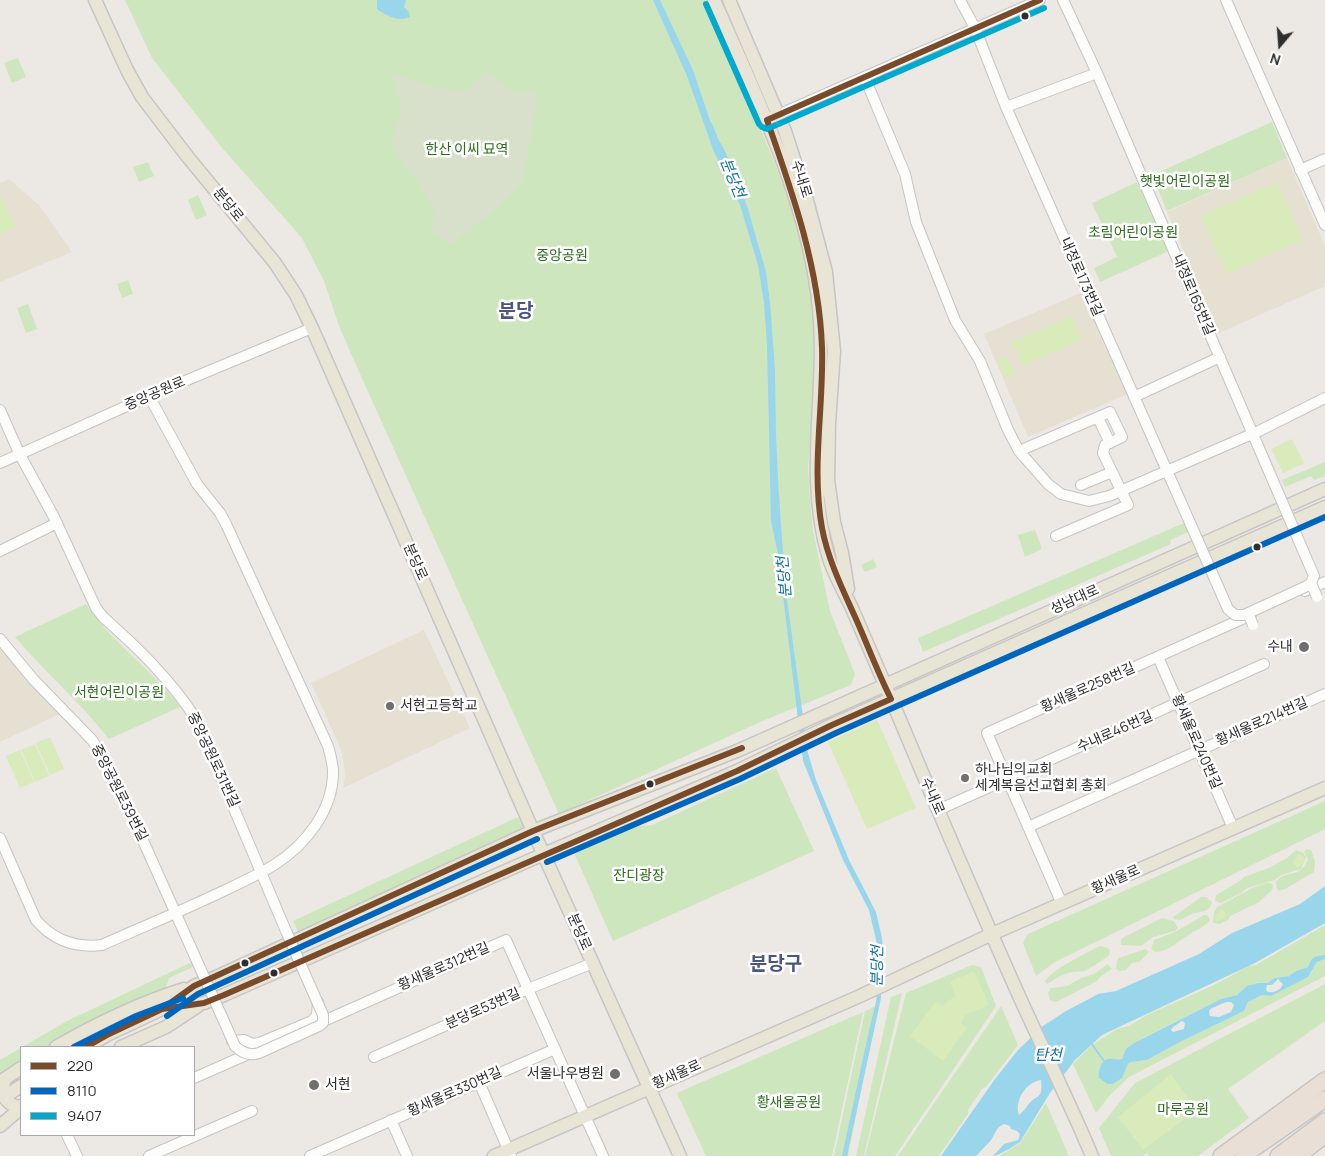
<!DOCTYPE html>
<html>
<head>
<meta charset="utf-8">
<style>
  body { margin:0 }
  #map { position:relative; width:1325px; height:1156px; overflow:hidden; background:#ece8e4; font-family:Manrope,sans-serif }
  canvas { display:block }
  .legend { position:absolute; left:20px; top:1046px; width:175px; height:90px; box-sizing:border-box; background:#fff; border:1px solid #ababab; margin:0; padding:6px 9px; list-style:none; font-size:15px; color:#2e2e2e }
  .legend li { display:flex; align-items:center; gap:10px; height:25px }
  .legend b { width:25px; border:1px solid #ababab }
  .north { position:absolute; left:1255px; top:20px; width:50px; height:50px; -webkit-text-stroke:4px #fff; paint-order:stroke; rotate:198deg; font-size:14px; font-weight:700; line-height:20px; text-align:center; color:#2e2e2e }
  .north::after { content:''; display:block; margin:auto; width:18px; height:22px; background:#2e2e2e; clip-path:polygon(50% 0,100% 100%,50% 72%,0 100%) }
</style>
</head>
<body>
<div id="map">
<canvas width="1325" height="1156"></canvas>
<ul class="legend">
<li><b style="height:6px;background:#7a4b2a"></b>220</li>
<li><b style="height:6px;background:#0065bd"></b>8110</li>
<li><b style="height:6px;background:#00a9ce"></b>9407</li>
</ul>
<div class="north">N</div>
</div>
<script>
const c = document.querySelector('canvas').getContext('2d');
c.lineJoin = 'round';
function fillPath(path, color) {
  c.fillStyle = color;
  c.fill(path, 'evenodd');
}
function trace(path, color, width, dash) {
  c.strokeStyle = color;
  c.lineWidth = width;
  c.lineCap = dash ? 'butt' : 'round';
  c.setLineDash(dash || []);
  c.stroke(path);
}
function write(font, color, halo, rows, align = 'center') {
  c.font = font + ' Manrope,"Noto Sans KR",sans-serif';
  c.lineWidth = 5;
  c.setLineDash([]);
  c.textBaseline = 'middle';
  c.strokeStyle = halo;
  c.fillStyle = color;
  for (const [text, x, y, turn = 0] of rows) {
    c.save();
    c.translate(x, y);
    c.rotate((+turn || 0) * Math.PI / 180);
    c.textAlign = isNaN(turn) ? turn : align;
    if (halo) c.strokeText(text, 0, 0);
    c.fillText(text, 0, 0);
    c.restore();
  }
}
fillPath(new Path2D(`
  M1287,158l38,88v40l-106,47 -52,-121z
  M9,179l30,26 33,47 -72,30v-99z
  M1083,292l45,102 -100,43 -44,-103z
  M424,630l46,98 -127,60 2,-11 -1,-14 -4,-16 -29,-64z
  M0,645l64,67 -64,30z`), '#e6e0d3');
fillPath(new Path2D(`
  M125,0h580l27,58 49,121 14,38 6,24 9,52 7,56 -9,116 2,36 3,30 17,80 25,63 -4,11 -91,37 -201,92 -199,-440 -21,-48 -15,-45 -22,-43 -79,-89 -71,-91z
  M18,58l8,19 -14,6 -8,-20z
  M1272,122l15,36 -120,53 -15,-36z
  M148,162l6,14 -15,6 -6,-15z
  M1137,182l32,69 -69,31 -6,-14 23,-11 -25,-54z
  M198,195l9,20 -11,5 -8,-20z
  M128,280l5,14 -11,4 -5,-14z
  M28,304l9,25 -11,4 -9,-25z
  M1325,462v14l-11,4 -3,-4 -26,11 -3,-7z
  M1184,523l4,9 -18,8 1,4 -248,108 -5,-14z
  M1035,530l7,19 -17,8 -7,-22z
  M873,559l4,8 -12,5 -4,-7z
  M86,604c25,38 66,65 94,103l-71,32c-29,-37 -64,-67 -94,-102z
  M776,768l38,83 -201,90 -38,-86 2,-4 54,-24 21,-2z
  M1325,801v28l-270,133 -19,14 -13,-33 5,-9z
  M518,817l5,9 -5,8 -218,101 -7,-14z
  M1306,849l5,1 4,11 -1,11 -29,17 -6,2 -2,-2 -1,-7c12,-15 23,-1 32,-23l-4,-7z
  M1296,850l7,3 3,4 -5,12 -20,6 -6,5 -28,8 -6,5 -20,10 -6,-2 1,-6 24,-14 4,-4 25,-9 18,-10z
  M1266,883h4l3,2 -1,5 -13,12 -29,14 -1,3 -9,5 -7,-1 1,-11 3,-5 35,-19z
  M1201,897h5l6,5c-2,11 -11,9 -20,12 -5,2 -8,4 -12,6l-6,-1 -1,-2z
  M1204,915h3l3,5c-6,8 -15,10 -23,16 -11,6 -18,16 -32,16l-4,-3 3,-9 21,-8z
  M1162,918l12,3 4,7 -3,3 -22,6 -12,9 -20,-1v-5l3,-3z
  M1325,925v30c-11,2 -13,2 -17,12l-12,4 -7,5 -13,2 -9,5 -14,1 -16,11 -16,4 -80,40c-8,5 -16,11 -19,20h-15l-8,19 8,6 17,-11 4,-9 3,-2 16,-2 33,-18 64,-31 4,-9 14,-7 9,1 40,-23 6,-11 8,-3v17l-196,101 -19,18 -14,18 -23,-49 19,-19 25,-16 12,-3 18,-11 67,-30 35,-19 7,-1z
  M1100,946l8,2 2,3 -1,4c-4,4 -20,14 -24,16 -6,1 -11,0 -17,2 -8,2 -14,7 -21,11l-2,-2c4,-11 43,-30 55,-36z
  M1145,949l4,3 -10,10 -7,1 -6,7 -7,1 -3,-2 1,-8 2,-3z
  M192,962l3,4 -26,12 -3,9 -96,46 -25,14h-24v15l-21,15v-17l67,-39z
  M1108,964l4,5 -11,7 -4,5 -39,20 -4,1 -4,-2 -2,-7 3,-5 16,-2 14,-8 13,-4z
  M972,965l9,2 15,39 -101,150h-30l41,-163z
  M1325,984v37l-97,68 21,29 -51,38h-49l-2,-3 -4,3h-32l-12,-28 36,-45z
  M902,993l-38,163h-8l35,-159z
  M878,1005l-30,151h-14l31,-145z
  M1001,1006l17,39 -32,42 -4,2 -14,21v4l-29,42h-41z
  M863,1012l-31,144h-126l-29,-63z
  M1046,1103l23,53h-70l21,-13z`), '#cee6be');
fillPath(new Path2D(`
  M485,71l32,23 19,-5 1,13 -15,81 -31,30 -40,31 -20,-13 4,-23 -44,-63 11,-33 -9,-38 44,14 30,3z`), '#d8e0cc');
fillPath(new Path2D(`
  M1277,182l26,58 -76,34 -27,-58z
  M0,194l16,33 -16,7z
  M1072,316l10,24 -59,26 -11,-24z
  M1007,357l8,18 -10,3 -7,-18z
  M1292,439l12,24 -21,10 -12,-24z
  M877,720l39,88 -49,21 -39,-87z
  M50,737l14,32 -14,6 -14,-32z
  M35,744l14,32 -14,6 -14,-32z
  M20,750l14,32 -14,6 -14,-32z
  M1299,853l6,5 -4,8 -4,2 -4,-5z
  M1221,909l4,2v7l-9,4 -1,-1 2,-7z
  M974,971l15,34 -24,10 -4,8 6,5 -24,33 -33,-25 26,-35 7,5 4,-5 9,-4 -6,-15z
  M1171,1074l26,36 -54,40 -25,-33z`), '#d9eabb');
fillPath(new Path2D(`
  M377,0h29l-2,7 5,5 1,5c-13,5 -23,-1 -33,-8z
  M653,0h7l33,70 21,62 10,17 15,35 9,25 18,63 4,30 5,68 1,65 6,128 26,190 8,27 33,80 27,52 6,26 1,17 -2,43 -34,158h-5l26,-121 8,-33 3,-28 -1,-26 -9,-38 -26,-50 -40,-99 -25,-207 -7,-33 -4,-176 -3,-42 -6,-38 -18,-60 -26,-53 -27,-76z
  M1325,886v37l-70,40 -153,72 -27,25 -25,33 -30,49c-6,4 -22,14 -27,14l11,-12 14,-4 2,-6 -3,-3 -6,-2 -1,-3 -6,-2c-9,4 -8,9 -13,16 -4,5 -10,10 -15,16h-35l54,-77 23,-29 25,-24 23,-15 21,-11 11,-6 18,-3 83,-37 33,-21 68,-29zM1041,1080c2,21 -4,13 -13,25 -3,4 -5,7 -9,10 -5,-14 7,-33 22,-35z
  M1325,955v4l-8,3 -9,15 -37,19 -9,-1 -14,7 -4,9 -64,31 -33,18 -16,2 -3,2 -6,14 -9,6h-6l-8,-6c-1,-6 1,-17 9,-19 4,-1 10,1 14,0l4,-10 8,-6 87,-44 16,-4 10,-9 11,-3h9l8,-5 14,-2 7,-5 12,-4c4,-10 6,-11 17,-12zM1278,979l5,5c-2,6 -9,9 -15,8l-2,-2 1,-5h5zM1226,1002h5l3,3 -3,7 -12,5 -9,-1 -1,-4 1,-3zM1182,1021l3,2 -1,6 -11,3 -2,-2 2,-3z`), '#99d6ec');
trace(new Path2D(`
  M711,124l5,12
  M778,496l6,85
  M1091,1043l13,18`), '#99d6ec', 2);
const minor = new Path2D(`
  M960,0l15,28 31,79 185,418
  M1063,0l34,73 180,417
  M1226,0l99,225
  M865,78l40,96 11,48 39,98 25,41 28,69 11,21 29,33 13,10 28,7 20,-5 150,-65 66,-33
  M1006,107l91,-34
  M773,117l267,-117
  M1300,170l25,-11
  M1134,397l86,-40
  M0,410l20,45 34,62 42,91 7,9c35,31 67,62 93,102l90,212
  M1098,418l12,25
  M1019,451l91,-39 12,25 -17,8 -2,8 25,52 -72,31
  M0,463l149,-67 163,-68
  M1081,485l31,-13
  M0,551l57,-28
  M1305,591l20,-9
  M0,639l33,40 59,61 12,18 20,40 77,172
  M1158,657l75,171
  M938,810l326,-146
  M1028,827l297,-133
  M0,838l36,82c17,20 40,28 66,25 38,-17 77,-33 115,-51 19,-9 39,-18 57,-29 32,-20 59,-55 59,-93 0,-9 -3,-18 -5,-26l-102,-222 -6,-11 -23,-29 -48,-88
  M1062,904l-75,-171 264,-118
  M317,1024l189,-84 97,216
  M232,1041l12,-1 9,4 6,-1 53,-22 5,-6 1,-13
  M374,1057l154,-68 65,-26
  M194,1078l59,-26
  M479,1082l32,74
  M391,1120l16,36
  M67,1135l10,21
  M149,1156l103,-45
  M310,1156l245,-107`);
const major = new Path2D(`
  M95,0l32,70 15,27 45,59 88,107 21,32 16,33 221,503 147,325
  M714,0c43,98 95,202 105,309 8,84 -15,164 9,246 5,18 15,35 23,51 15,34 29,68 44,102 39,93 79,187 120,279 25,56 53,112 77,169
  M729,0l56,131 20,62 21,79 8,79 -5,73 -1,56 6,42 8,31 6,36
  M165,1009l39,-6 20,-8 320,-141 193,-83 95,-46 493,-218
  M56,1047c40,-23 84,-44 128,-58
  M86,1047l23,-13 53,-25 32,-23 22,-9 317,-146 204,-80 588,-262
  M121,1047l45,-20 32,-21
  M5,1079c-5,13 -1,22 11,28l5,-1
  M0,1082l21,-14
  M12,1092l9,-6
  M0,1126l21,-18
  M494,1156l366,-160 132,-62 333,-146`);
const highway = new Path2D(`
  M1221,1156l104,-76
  M1243,1156l82,-57
  M1278,1156l47,-35
  M1298,1156l27,-21`);
trace(minor, '#c5c4c5', 12);
trace(major, '#c6c5c4', 15);
trace(highway, '#c6c5c4', 18);
trace(minor, '#fcfcfb', 10);
trace(major, '#e8e4d6', 12);
trace(highway, '#eadfd6', 15);
const minorBridge = new Path2D(`
  M1191,525l37,84 7,6h9l63,-29 4,-3 3,-7 -37,-86
  M1311,583l6,14
  M1248,613l5,12
  M201,970l34,76c7,7 15,10 24,7l60,-27 4,-3v-8l-37,-84`);
trace(minorBridge, '#c5c4c5', 12, []);
trace(minorBridge, '#fcfcfb', 10);
trace(new Path2D(`
  M162,1009l42,-6 20,-8 513,-224 95,-46 59,-26c-13,-26 -23,-53 -35,-80 -13,-29 -28,-59 -34,-91 -11,-61 2,-121 0,-181 -3,-79 -29,-153 -55,-227l273,-120
  M86,1047l23,-13 53,-25 32,-23 339,-155 209,-83`), '#7a4b2a', 6);
trace(new Path2D(`
  M547,862l193,-83 96,-46 489,-216
  M167,1016l31,-22 339,-155
  M74,1047l62,-31 47,-18`), '#0065bd', 6);
trace(new Path2D(`
  M706,4l53,120 3,3 5,2 277,-121`), '#00a9ce', 6);
for (const [x, y, r, color] of [
  [1025,16,4.5,"#2e2e2e"],
  [1257,547,4.5,"#2e2e2e"],
  [1304,647,6,"#706f6e"],
  [390,706,5,"#706f6e"],
  [965,778,5,"#706f6e"],
  [650,784,4.5,"#2e2e2e"],
  [245,963,4.5,"#2e2e2e"],
  [274,973,4.5,"#2e2e2e"],
  [615,1074,6,"#706f6e"],
  [314,1085,6,"#706f6e"]
]) {
  const dot = new Path2D();
  dot.arc(x, y, r, 0, 2 * Math.PI);
  c.fillStyle = color;
  c.fill(dot);
  trace(dot, '#fff', 2);
}
write('14px', '#2c6e1b', '#fff', [
  ["한산 이씨 묘역",467,150],
  ["햇빛어린이공원",1185,182],
  ["초림어린이공원",1133,233],
  ["중앙공원",562,256],
  ["서현어린이공원",119,693],
  ["잔디광장",639,876],
  ["황새울공원",789,1103],
  ["마루공원",1183,1110]
]);
write('14px', '#2e2e2e', '#fff', [
  ["수내로",801,179,73],
  ["분당로",228,205,51],
  ["내정로173번길",1081,277,66],
  ["내정로165번길",1193,295,67],
  ["중앙공원로",155,394,-23],
  ["분당로",415,562,66],
  ["성남대로",1075,600,-24],
  ["황새울로258번길",1088,688,-24],
  ["황새울로214번길",1262,722,-24],
  ["수내로46번길",1115,732,-24],
  ["황새울로240번길",1196,742,66],
  ["중앙공원로31번길",213,760,65],
  ["중앙공원로39번길",119,793,63],
  ["수내로",932,796,67],
  ["황새울로",1116,880,-24],
  ["분당로",579,932,66],
  ["황새울로312번길",444,967,-24],
  ["분당로53번길",483,1009,-24],
  ["황새울로",677,1075,-24],
  ["황새울로330번길",455,1092,-24]
]);
write('14px', '#2e2e2e', '#fff', [
  ["수내",1293,647,"right"],
  ["서현고등학교",400,706],
  ["하나님의교회",975,770],
  ["세계복음선교협회 총회",975,786],
  ["서울나우병원",604,1074,"right"],
  ["서현",325,1085]
], 'left');
write('italic 15px', '#0d6fa3', '#fff', [
  ["분당천",732,178,68],
  ["분당천",785,577,-95],
  ["분당천",878,966,-89],
  ["탄천",1048,1056]
]);
write('bold 19px', '#4d5680', '#fff', [
  ["분당",516,312],
  ["분당구",776,965]
]);
</script>
</body>
</html>
